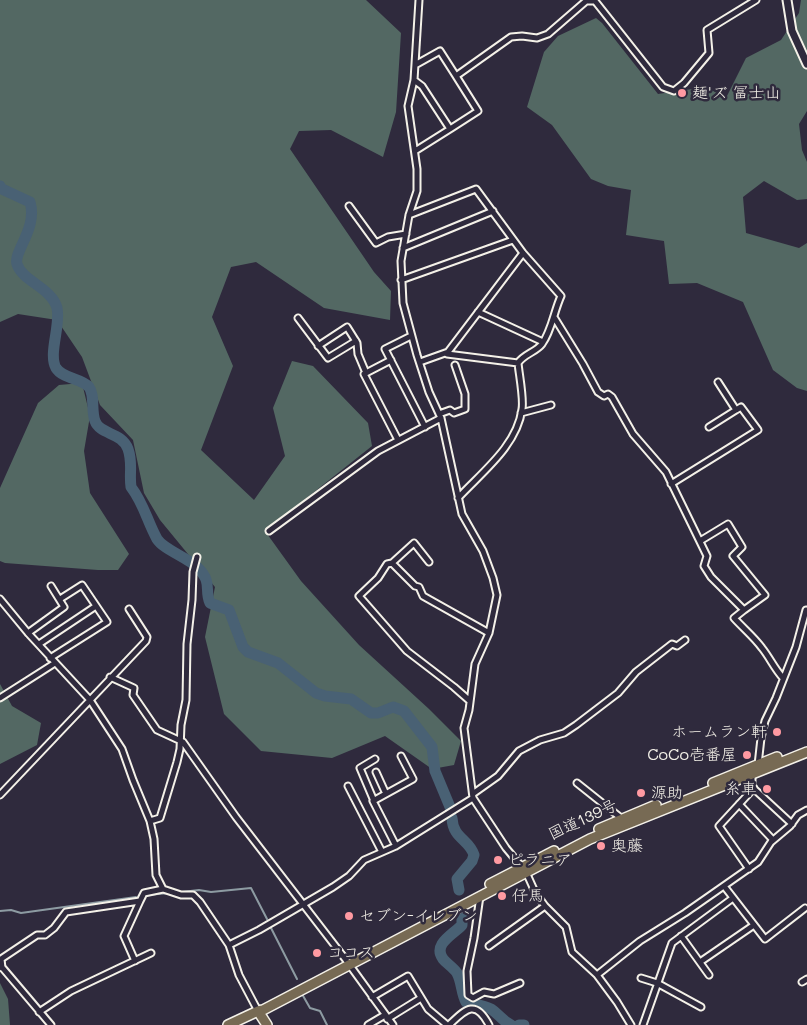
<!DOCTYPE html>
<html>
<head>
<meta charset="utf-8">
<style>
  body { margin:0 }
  canvas { display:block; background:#2f2a3d }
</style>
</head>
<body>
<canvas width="807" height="1025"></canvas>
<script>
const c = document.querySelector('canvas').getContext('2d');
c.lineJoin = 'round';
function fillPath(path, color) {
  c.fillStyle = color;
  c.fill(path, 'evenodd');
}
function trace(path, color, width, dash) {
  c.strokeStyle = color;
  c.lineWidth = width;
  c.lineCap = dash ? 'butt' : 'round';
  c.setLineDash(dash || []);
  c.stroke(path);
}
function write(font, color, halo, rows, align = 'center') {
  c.font = font + ' Mali,"Klee One",sans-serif';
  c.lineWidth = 5;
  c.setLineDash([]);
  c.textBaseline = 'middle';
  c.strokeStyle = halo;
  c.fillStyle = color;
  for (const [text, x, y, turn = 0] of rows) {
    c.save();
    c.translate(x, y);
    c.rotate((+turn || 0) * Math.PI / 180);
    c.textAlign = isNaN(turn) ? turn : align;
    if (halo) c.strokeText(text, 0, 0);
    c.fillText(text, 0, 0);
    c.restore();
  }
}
fillPath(new Path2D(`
  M0,0h366l35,33 -5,79 -13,45 -52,-27 -32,1 -9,18 84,123 17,19 -1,29 -66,-12 -68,-46 -25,5 -19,50 21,49 -32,84 53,50 31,-44 -12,-48 19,-47 21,5 55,57 4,23 -107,85 36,50 58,64 70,64 32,32 -7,24 -22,4 -47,-33 -53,22 -71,-7 -37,-37 -19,-77 10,-50 -55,-67 -16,-27 -11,-53 -33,-35 -18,-48 -25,-37 -39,-6 -18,8z
  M801,0h6v111l-8,13 3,26 5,12v37l-10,1 -33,-19 -21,16 3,36 53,15 8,-5v148l-10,-3 -24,-18 -30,-68 -46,-19 -28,1 -5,-43 -38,-6 5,-45 -23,-4 -17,-7 -39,-54 -25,-18 17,-55 14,-16 38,-18 6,5 56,71 48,-7 20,11 20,-40 35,-18 18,-27z
  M82,383l8,33 -6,35 6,42 39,61 -11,16h-20l-93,-7 -5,-2v-73l38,-85 21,-18z
  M0,684l12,22 29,17 -4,22 -37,19z
  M0,983l8,16 2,26h-10z`), '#536863');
trace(new Path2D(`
  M182,892l17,-2 12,2 40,-4 16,31
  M147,895l22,-2
  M0,911l11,-1 10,3 115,-16
  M270,926l27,53
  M302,994l8,14 10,3 7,14`), '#8d9ba2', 2);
trace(new Path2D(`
  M0,186l2,3 28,13c8,26 -17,50 -13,62 5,17 35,24 40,44 4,17 -9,46 -1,60 7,11 25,10 33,19 6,8 2,24 6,34 5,14 27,11 33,28 5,14 1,25 3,38 13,17 16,34 26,52 7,11 30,18 41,29 15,15 6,22 12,35l19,7 14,37 5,5 30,11 38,30 9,3 26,3 20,14h7l15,-6 11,4 28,36 3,24 15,36
  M452,818c1,21 17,21 22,37l-2,6 -15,18 2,11
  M462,913v12c-8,9 -30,19 -19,34 4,5 10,8 14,14 5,9 4,20 9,29 8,2 18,3 25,7 8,5 10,11 20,16
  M519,1025h5`), '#496174', 11);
const street = new Path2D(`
  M419,0l-5,80 -6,26 9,63v22l-8,24 -8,46 2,42 14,52 12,37 12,26 21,96 21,37 10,27 4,17 -8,38 -14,31 -6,46 -5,18 9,70 33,50 20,24 9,20 10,14 21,21 6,25 25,23 20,27 14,23
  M415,65l25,-14 16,25 55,-39 11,-1 15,2 11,-4 38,-33h9l68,86 11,4 10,-8 25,-30 -2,-23 49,-30
  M414,80l8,6 28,43 28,-18 -22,-35
  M415,151l35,-22
  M349,206l27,37 12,-6 18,-3
  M409,215l67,-26 47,64 38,43c-7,15 -9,34 -19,48 -6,8 -18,10 -24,19 1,11 6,36 4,46 -5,37 -40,63 -64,89
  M403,248l90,-37
  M401,280l112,-40
  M478,312l65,30
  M554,317l29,47 15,28 6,4 4,-2 4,3 21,37 33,38 41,84 -3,10 7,11 33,33 -10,8c9,10 20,19 28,30 8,10 12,20 21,30
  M298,318l30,40 28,-17
  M411,336l-26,13 40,78
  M318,346l29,-19 10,16 1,11 8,19
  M447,354l71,9
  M391,360l-27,14 34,66
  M420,362l28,-10 75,-99
  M521,413l30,-8
  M439,414l11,-4 4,3 11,-4v-15l-10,-29
  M709,427l27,-17
  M671,484l87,-54 -17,-23 -5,3 -18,-28
  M269,531l109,-80 63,-33
  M700,541l28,-17 14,23 -9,9 32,39 -21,15
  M429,562l-15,-19 -22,20 -5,1 -9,14 -19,18 48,55 47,36 16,14
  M392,563l23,23 4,1 4,9 66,37
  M0,599l28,34 62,67 32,49 11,31 17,41 4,18 2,36 7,14
  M28,633l36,-26 -13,-21
  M39,644l57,-38
  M50,658l57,-36 -25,-37 -22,14
  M110,677l24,11 -1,7 24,35 26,12 53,75 110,143 47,65
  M0,698l55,-35
  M758,765l3,-27 4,-17 11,-23 20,-51 10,-37
  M376,772l10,22
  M752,774v13l40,37
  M577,783l44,35
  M348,786l34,66
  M474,793l24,-17 21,-25 21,-11 24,-7 12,-8 42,-32 18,-21 36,-28 5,2 8,-6
  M0,795l146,-154 1,-4 -18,-28
  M374,801l-14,-33 15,-9
  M739,804l34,36
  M150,821l10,-3 17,-56 3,-13 1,-24 5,-25 1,-56 5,-44 1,-28 4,-15
  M396,846l-23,-45 40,-22 -12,-23
  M749,869l-30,-43 35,-38
  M724,886l41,53 40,-31
  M480,896l-6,42 -7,33 1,24 5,3 11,-6 10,2 26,-11
  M681,936l28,39
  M229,945l30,-15 74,-43 16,-11 15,-16 32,-14 77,-48
  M489,946l56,-40
  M135,961l-11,-25 16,-35
  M700,962l54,-37
  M1,966l50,59
  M2,968l-1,-9 36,-24h8l9,-7 12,-16 74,-11 4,-8 19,-4 18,6h12l7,7 29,43 10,30 19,36
  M597,975l43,-34 45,-28 73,-51 13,-20 19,-16 8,-11 9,-5
  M641,978l16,5 44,24
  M802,982l5,-3
  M372,997l36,-21 20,33 19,16
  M39,1012l32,-21 80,-38
  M387,1019l34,-21
  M368,1025l17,-10
  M449,1025c16,-15 26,-27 40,0
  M643,1025l29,-82 61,-45`);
const secondary = new Path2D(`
  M787,0l5,31 15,33`);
const highway = new Path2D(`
  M713,783l64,-26
  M599,829l57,-24
  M490,884l64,-33
  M258,1011l9,14
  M228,1025l30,-14 5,-1 327,-171 217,-87`);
trace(street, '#f4f1e8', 9);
trace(secondary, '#f4f1e8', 11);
trace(highway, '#f4f1e8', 12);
trace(street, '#2f2a3d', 5);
trace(secondary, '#2f2a3d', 7);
trace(highway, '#776a54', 9);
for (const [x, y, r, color] of [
  [682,93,5,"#ff9aa2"],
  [777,732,5,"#ff9aa2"],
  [747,755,5,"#ff9aa2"],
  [767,789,5,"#ff9aa2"],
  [641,793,5,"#ff9aa2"],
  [601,846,5,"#ff9aa2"],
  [498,860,5,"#ff9aa2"],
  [502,896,5,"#ff9aa2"],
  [349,916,5,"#ff9aa2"],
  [317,953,5,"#ff9aa2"]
]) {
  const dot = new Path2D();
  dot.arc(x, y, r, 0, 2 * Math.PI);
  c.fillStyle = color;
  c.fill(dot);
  trace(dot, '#2f2a3d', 2);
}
write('16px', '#f4f1e8', '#2f2a3d', [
  ["麺'ズ 冨士山",692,93],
  ["ホームラン軒",767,732,"right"],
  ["CoCo壱番屋",737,755,"right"],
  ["糸車",757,789,"right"],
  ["源助",651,793],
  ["奥藤",611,846],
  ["ピラニア",508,860],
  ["仔馬",512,896],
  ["セブン-イレブン",359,916],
  ["ココス",327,953]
], 'left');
write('16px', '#f4f1e8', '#2f2a3d', [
  ["国道139号",583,820,-25]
]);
</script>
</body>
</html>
